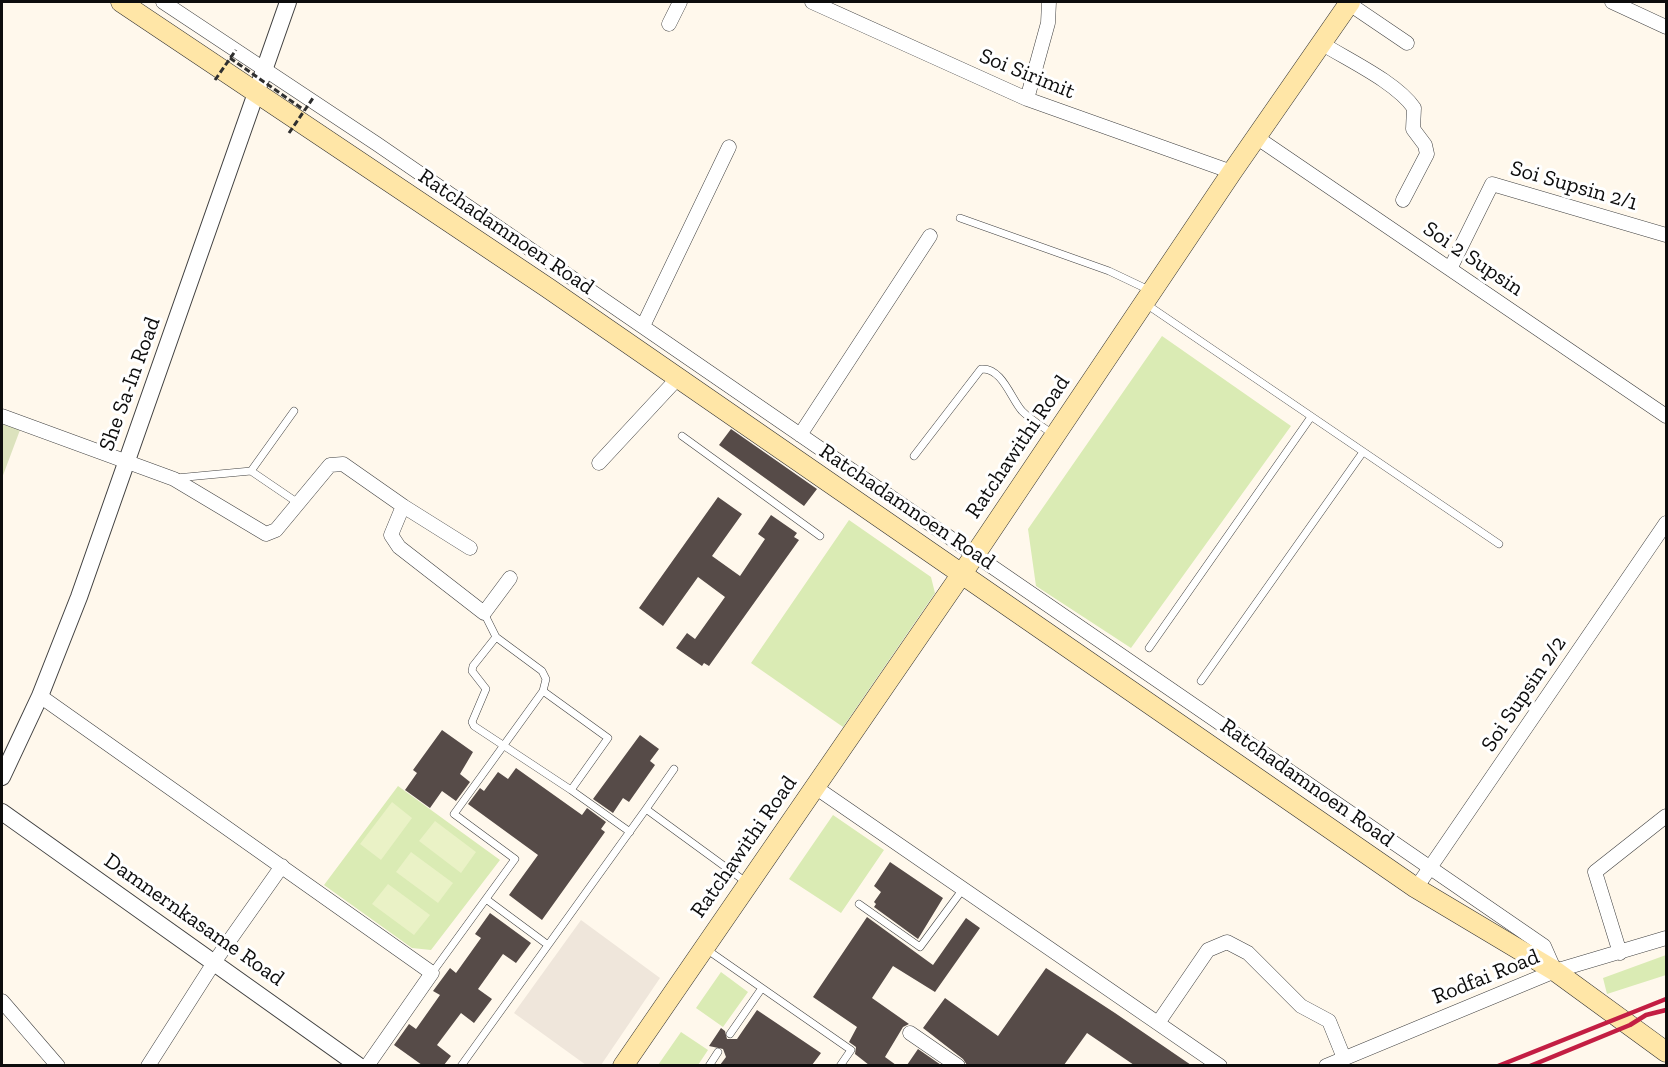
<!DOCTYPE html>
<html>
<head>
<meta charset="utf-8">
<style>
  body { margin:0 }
  #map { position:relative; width:1668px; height:1067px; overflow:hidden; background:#fff8ec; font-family:"Zilla Slab",serif }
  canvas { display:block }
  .frame { position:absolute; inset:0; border:3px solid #0d0d0d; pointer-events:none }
</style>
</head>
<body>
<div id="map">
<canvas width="1668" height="1067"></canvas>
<div class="frame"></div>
</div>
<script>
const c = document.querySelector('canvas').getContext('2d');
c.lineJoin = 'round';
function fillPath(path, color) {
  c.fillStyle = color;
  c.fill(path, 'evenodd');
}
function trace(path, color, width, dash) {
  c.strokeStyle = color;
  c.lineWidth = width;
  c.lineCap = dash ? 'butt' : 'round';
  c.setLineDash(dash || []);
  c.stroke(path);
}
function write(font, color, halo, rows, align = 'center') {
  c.font = font + ' "Zilla Slab",serif';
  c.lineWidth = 6;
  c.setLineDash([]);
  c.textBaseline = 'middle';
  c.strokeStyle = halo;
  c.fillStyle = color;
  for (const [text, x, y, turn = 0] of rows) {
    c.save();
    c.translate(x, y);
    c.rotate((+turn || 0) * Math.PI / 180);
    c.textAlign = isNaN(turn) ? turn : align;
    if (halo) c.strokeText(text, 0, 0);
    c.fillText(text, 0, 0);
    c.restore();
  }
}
fillPath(new Path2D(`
  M1162,336l129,90 -160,222 -95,-62 -8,-57z
  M849,520l82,57 4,16 -92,134 -92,-64z
  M398,786l102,74 -69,90 -19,-2 -88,-63z
  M833,815l51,35 -43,63 -52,-34z
  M1666,955v20l-59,19 -4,-16z
  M721,972l27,20 -25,35 -27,-19z
  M681,1032l27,18 -10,15h-40z`), '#daebb4');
fillPath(new Path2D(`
  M2,424l18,6 -18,48z`), '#dce2bd');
fillPath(new Path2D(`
  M392,802l20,16 -31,42 -21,-16z
  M435,821l41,31 -15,21 -42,-32z
  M411,852l42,31 -15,20 -42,-31z
  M388,884l42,31 -16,20 -42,-31z`), '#eaf2c6');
fillPath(new Path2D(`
  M581,920l79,58 -59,87h-15l-72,-52z`), '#efe6db');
fillPath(new Path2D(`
  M731,429l86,60 -13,17 -85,-61z
  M718,497l24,17 -30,42 28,20 25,-37 -7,-5 13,-19 26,18 -3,4 5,3 -90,126 -5,-3 -2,3 -26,-18 11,-15 8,6 30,-42 -27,-20 -35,49 -24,-18z
  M442,730l31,22 -13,22 10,8 -14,19 -14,-10 -12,17 -25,-18 12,-17 -4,-3z
  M640,735l19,14 -9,12 5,4 -26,37 -6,-4 -10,15 -20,-14z
  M516,768l66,47 5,-7 19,14 -5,7 4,3 -63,88 -33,-25 29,-40 -70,-51 12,-16 4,3 14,-19 10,7z
  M890,862l53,36 -25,41 -44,-32 2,-3 -2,-2 7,-10 -7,-6z
  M490,913l41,30 -15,20 -13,-9 -25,35 14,10 -18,24 -13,-10 -24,32 14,11 -7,9h-22l-28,-20 15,-21 7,5 24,-34 -7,-4 17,-23 6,5 25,-35 -6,-4z
  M867,917l66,48 33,-47 14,10 -45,64 -42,-26 -21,32 37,26 -6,3 -18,30 11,8h-27l-14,-11 1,-7 -7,-5 8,-15 -44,-30z
  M1046,968l69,45 76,52h-57l-47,-32 -23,32h-97l-4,-6 -40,-31 22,-30 53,38z
  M757,1010l64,43 -9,12h-92l6,-8 -3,-8 -14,-3 12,-18 4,3 2,8h10z
  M918,1049l23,16h-34z`), '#564b48');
const service = new Path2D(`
  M960,218l149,53 40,19
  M1146,304l353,240
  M294,411l-43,60 47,32
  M682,436l138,100
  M914,456l67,-87c21,-2 30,30 41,42 9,9 21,16 31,23
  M176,478l75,-7
  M484,613l12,24 46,34 4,8 -3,12
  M1149,648l162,-231
  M1201,681l162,-229
  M571,790l59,42
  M646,809l28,-40
  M486,899l62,46
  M859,904l61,43 43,-58
  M706,949l145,101 -11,16
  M432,973l83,-114 -61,-45 89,-123 65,47 -37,52 -97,-64 -2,-4 14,-33 -14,-18 1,-5 23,-29
  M730,1034l32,-46
  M461,1066l185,-257 100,73
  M709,1066l9,-14`);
const minor = new Path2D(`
  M163,2l214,142 1167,802 11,25
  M812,2l215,97 205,73
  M1612,2l54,25
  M1348,3l59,40
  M669,24l11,-22
  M1321,43c27,17 75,39 93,65l-1,21 12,16 2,9 -24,46
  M1027,99l21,-76 1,-21
  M1256,137l410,279
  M1450,269l42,-85 174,51
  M643,326l86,-179
  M2,416l172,63 92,55 10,-4 54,-65 13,-1 60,42 -12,29 8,12 85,66 26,-35
  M800,435l130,-199
  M599,463l77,-83
  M403,506l67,42
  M40,696l392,277 -65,93
  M815,787l405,279
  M1416,888l250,-365
  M1620,953l-25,-81 71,-56
  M2,1001l56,65
  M1158,1023l50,-73 19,-8 21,11 53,53 28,15 15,37
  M910,1033l48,33
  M148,1066l67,-105 67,-95
  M1326,1066l229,-95 111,-33`);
const tertiary = new Path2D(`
  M2,777l38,-81 39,-99 209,-595
  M2,812l357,254`);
const secondary = new Path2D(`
  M121,2l427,286 868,600 139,83 111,81
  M623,1066l351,-510 258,-384 118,-170`);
trace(service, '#404040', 8);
trace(minor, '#404040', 15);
trace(tertiary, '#404040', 18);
trace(secondary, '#2f2f2f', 21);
trace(service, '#fff', 7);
trace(minor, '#fff', 14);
trace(tertiary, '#fff', 16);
trace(secondary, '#ffe6a7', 20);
trace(new Path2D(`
  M1498,1066l168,-67
  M1530,1066l100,-41 16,-10 20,-5`), '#c31e43', 4.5);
trace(new Path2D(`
  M230,58l74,52
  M215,80l21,-30
  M289,133l24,-35`), '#2f2f2f', 3, [6, 3]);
write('22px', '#0d0d0d', '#fff', [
  ["Soi Sirimit",1027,74,22],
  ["Soi Supsin 2/1",1574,186,16],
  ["Ratchadamnoen Road",506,232,34],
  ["Soi 2 Supsin",1473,259,34],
  ["She Sa-In Road",130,384,-70],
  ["Ratchawithi Road",1018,447,-56],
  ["Ratchadamnoen Road",907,507,34],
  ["Soi Supsin 2/2",1524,694,-56],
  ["Ratchadamnoen Road",1307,783,35],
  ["Ratchawithi Road",744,847,-55],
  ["Damnernkasame Road",194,920,35],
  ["Rodfai Road",1486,977,-22]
]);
</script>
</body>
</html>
